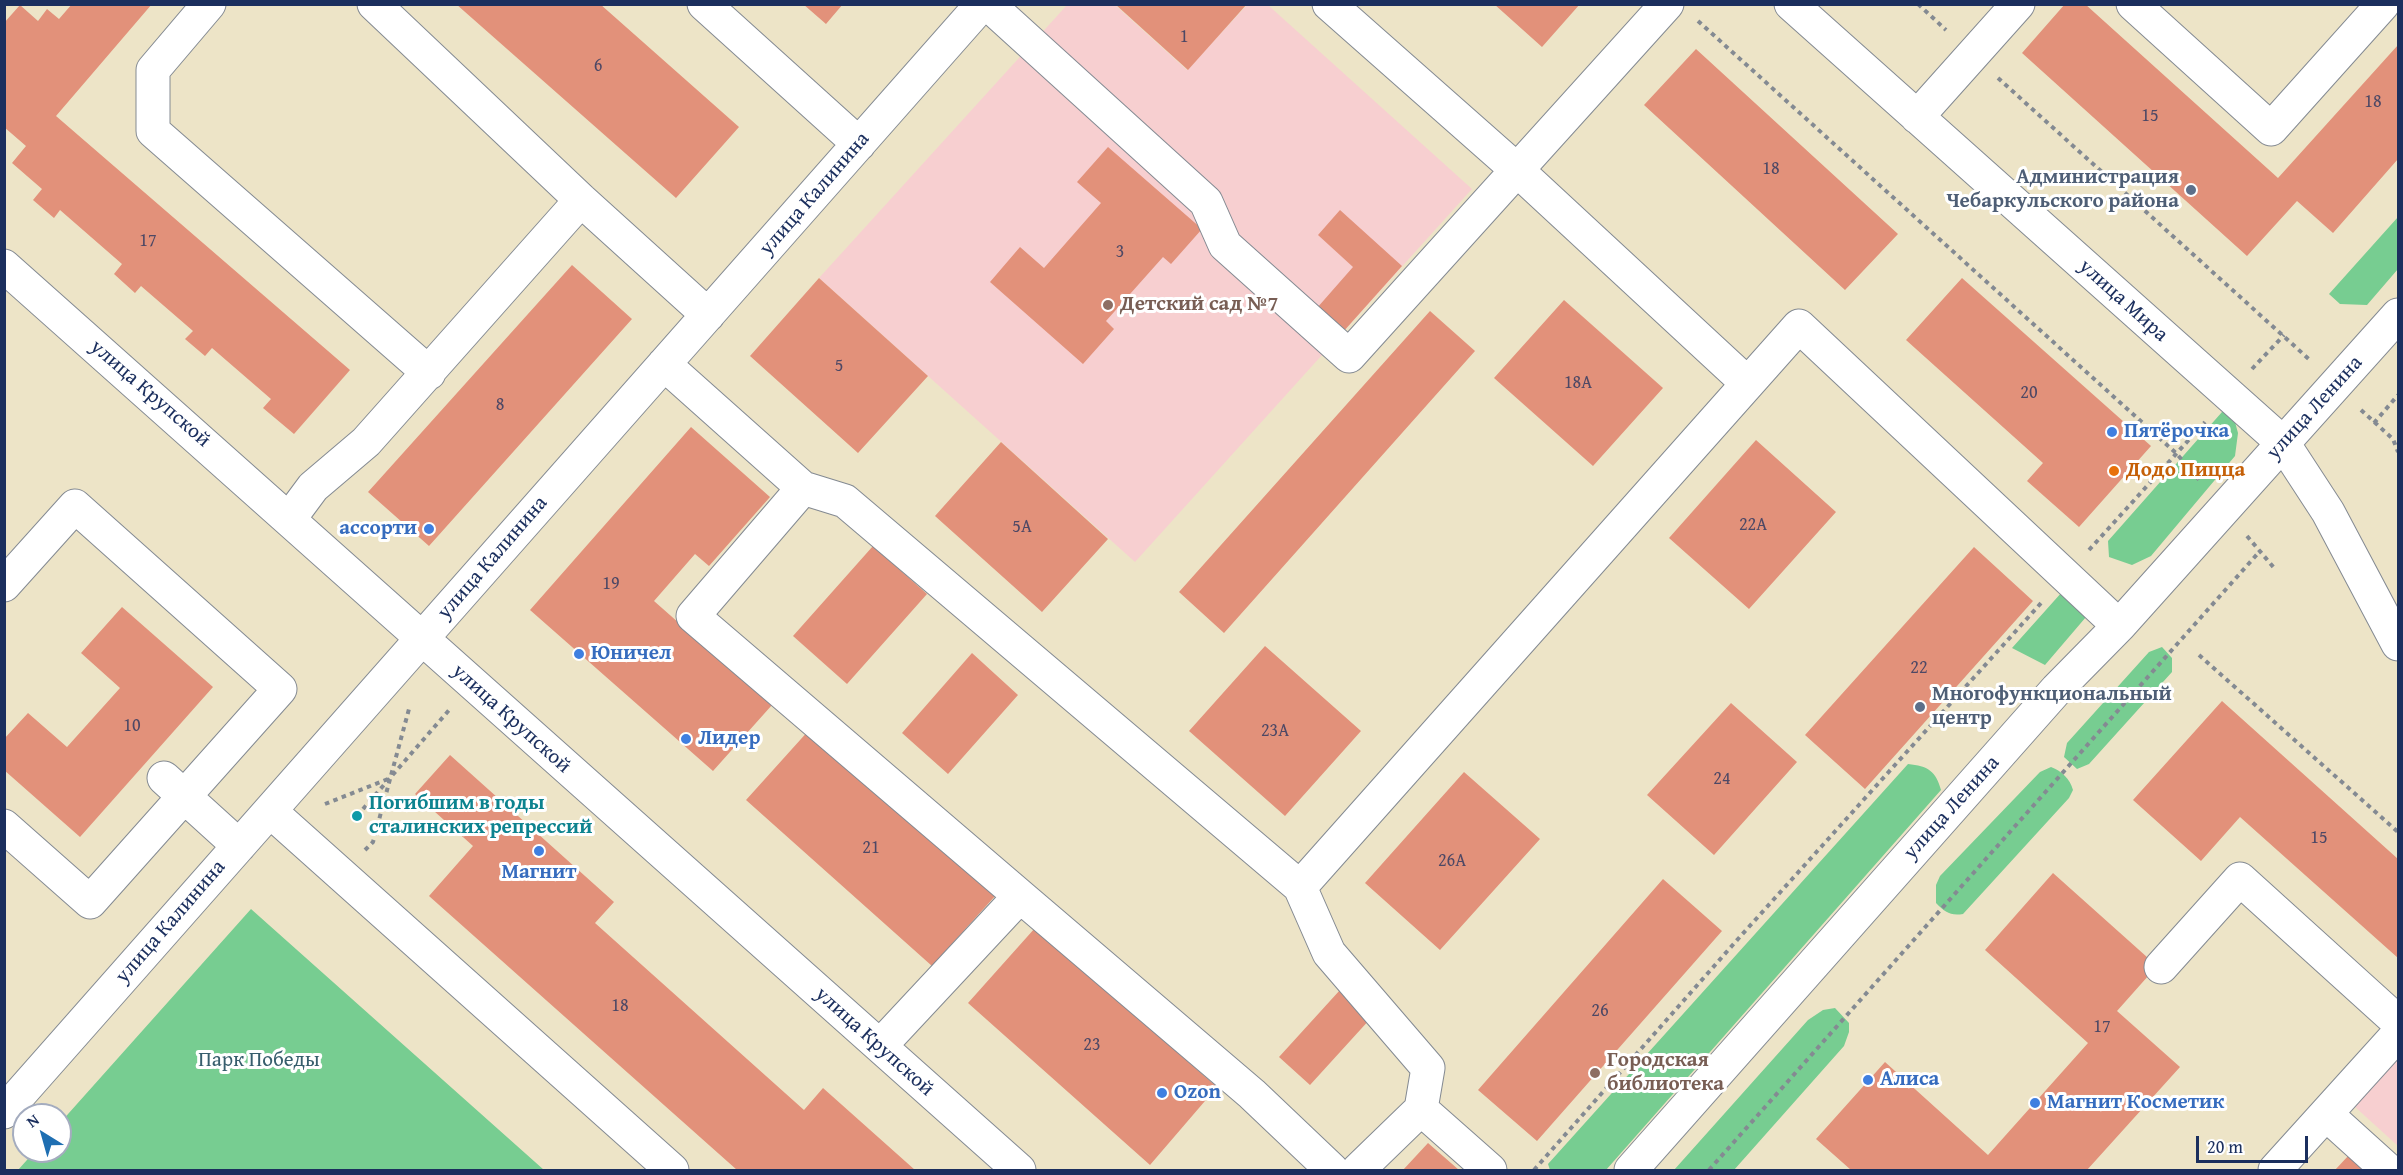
<!DOCTYPE html>
<html>
<head>
<meta charset="utf-8">
<style>
  body { margin:0 }
  #map { position:relative; width:2403px; height:1175px; overflow:hidden; background:#ede4c7; font-family:"Gentium Book Plus",serif }
  canvas { display:block }
  .frame { position:absolute; inset:0; border:6px solid #1b2f5e; pointer-events:none }
  .north { position:absolute; left:12px; top:1103px; width:60px; height:60px; box-sizing:border-box; background:#fff; border:2px solid #a4acbf; border-radius:50%; rotate:323deg; font-size:16px; font-weight:700; line-height:24px; text-align:center; color:#1b2f5e }
  .north::after { content:''; display:block; margin:auto; width:21px; height:27px; background:#1f6fb2; clip-path:polygon(50% 0,100% 100%,50% 72%,0 100%) }
  .scale { position:absolute; left:2196px; top:1136px; width:112px; height:27px; box-sizing:border-box; border:3px solid #1b2f5e; border-top:0; padding-left:8px; font-size:18px; line-height:21px; white-space:nowrap; color:#1b2f5e; -webkit-text-stroke:4px #fff; paint-order:stroke }
</style>
</head>
<body>
<div id="map">
<canvas width="2403" height="1175"></canvas>
<div class="frame"></div>
<div class="north">N</div>
<div class="scale">20 m</div>
</div>
<script>
const c = document.querySelector('canvas').getContext('2d');
c.lineJoin = 'round';
function fillPath(path, color) {
  c.fillStyle = color;
  c.fill(path, 'evenodd');
}
function trace(path, color, width, dash) {
  c.strokeStyle = color;
  c.lineWidth = width;
  c.lineCap = dash ? 'butt' : 'round';
  c.setLineDash(dash || []);
  c.stroke(path);
}
function write(font, color, halo, rows, align = 'center') {
  c.font = font + ' "Gentium Book Plus",serif';
  c.lineWidth = 6;
  c.setLineDash([]);
  c.textBaseline = 'middle';
  c.strokeStyle = halo;
  c.fillStyle = color;
  for (const [text, x, y, turn = 0] of rows) {
    c.save();
    c.translate(x, y);
    c.rotate((+turn || 0) * Math.PI / 180);
    c.textAlign = isNaN(turn) ? turn : align;
    if (halo) c.strokeText(text, 0, 0);
    c.fillText(text, 0, 0);
    c.restore();
  }
}
fillPath(new Path2D(`
  M1067,5h48l72,65 60,-65h21l204,184 -337,373 -316,-284z
  M2398,1057v89l-44,-40z`), '#f7cfd0');
fillPath(new Path2D(`
  M2398,217v52l-31,36 -27,-1 -11,-10z
  M2232,411l6,22 -3,23 -84,100 -19,9 -23,-8 -1,-16 114,-129z
  M2062,592l24,25 -41,48 -33,-17z
  M2162,647l10,11v14l-83,92 -12,5 -13,-12 3,-14 82,-91z
  M1908,764c20,2 28,7 33,26l-335,380h-56l-2,-6z
  M2051,767c11,4 19,12 22,23l-4,8 -106,116c-13,2 -18,-2 -27,-11v-18l4,-9 100,-104z
  M251,909l293,261h-526l17,-19h25v-28z
  M1835,1008l14,15v9l-5,14 -110,124h-60l134,-150 15,-10z`), '#77cd91');
fillPath(new Path2D(`
  M72,4h80l-96,112 294,254 -56,64 -31,-26 8,-9 -59,-51 -7,8 -20,-17 8,-8 -52,-45 -6,7 -21,-19 8,-10 -62,-54 -6,8 -21,-18 9,-11 -30,-26 14,-17 -22,-19v-104l16,-18 18,16 9,-12 12,10z
  M456,4h144l139,123 -63,71z
  M803,4h40l-17,20z
  M1115,4h132l-59,66z
  M1494,4h86l-38,43z
  M2065,4h20l193,174 120,-133v114l-65,74 -36,-32 -50,55 -225,-203z
  M1696,49l202,185 -53,56 -201,-185z
  M1108,147l94,82 -31,35 -8,-7 -57,64 8,8 -31,35 -93,-82 30,-35 24,21 57,-65 -24,-21z
  M1340,210l62,56 -59,66 -26,-24 36,-41 -35,-32z
  M572,265l60,54 -203,227 -61,-54z
  M819,278l109,98 -70,77 -108,-97z
  M1962,278l189,168 -72,81 -52,-46 16,-18 -137,-123z
  M1564,300l99,88 -70,78 -99,-88z
  M1430,311l45,40 -251,282 -45,-41z
  M691,427l79,70 -61,69 -14,-12 -41,47 118,104 -59,66 -183,-161z
  M1756,440l80,72 -87,97 -80,-71z
  M1001,442l107,97 -66,73 -107,-96z
  M873,546l54,48 -80,90 -54,-48z
  M1974,547l59,54 -168,188 -60,-54z
  M122,607l91,80 -133,150 -76,-67v-31l24,-26 39,34 53,-59 -39,-35z
  M1265,646l96,85 -76,85 -96,-85z
  M972,653l46,42 -70,79 -46,-41z
  M2222,701l176,158v99l-158,-141 -39,44 -68,-61z
  M1731,703l66,59 -83,93 -67,-60z
  M810,729l186,166 -64,71 -186,-166z
  M450,755l164,147 -19,21 209,187 19,-22 92,82h-178l-308,-274 44,-50 -58,-52z
  M1464,772l76,67 -100,111 -75,-67z
  M2053,873l104,93 -40,45 63,56 -93,103h-236l-35,-31 69,-77 103,93 100,-112 -103,-93z
  M1663,879l59,52 -185,210 -59,-51z
  M1035,928l182,159 -67,78 -182,-162z
  M1340,990l31,28 -61,67 -31,-28z
  M1428,1143l31,27h-56z
  M2349,1155l18,15h-32z`), '#e2917a');
const minor = new Path2D(`
  M209,4l-56,66v61l276,242
  M374,4l207,196 127,115
  M704,4l155,140
  M988,4l218,198 19,43 124,111 318,-352
  M1329,4l188,166 230,213
  M1791,4l492,439 45,69 70,132
  M2133,4l138,125 112,-125
  M1917,117l101,-113
  M4,266l1015,904
  M664,364l139,124 42,13 455,386
  M803,488l-110,128 327,280
  M290,518l23,-31 53,-45 215,-242
  M4,585l71,-79 205,183 -190,213 -86,-76
  M164,778l75,68
  M270,811l402,359
  M2161,967l79,-88 158,143
  M880,1046l140,-150 232,198 80,76
  M1421,1109l69,61
  M4,1112l978,-1108
  M2326,1114l62,56
  M1358,1170l63,-61 7,-41 -99,-115 -29,-66 499,-561 320,300
  M1631,1170l426,-481 62,-63 279,-311
  M2275,1170l123,-136`);
trace(minor, '#848a92', 35);
trace(new Path2D(`
  M1918,4l28,26
  M1698,21l478,432 25,29
  M1998,78l313,283
  M2252,369l32,-34
  M2361,410l32,29 5,13
  M2374,423l24,-28
  M2247,536l28,33
  M2089,550l116,-128
  M2199,655l199,177
  M325,804l63,-25
  M363,809l87,-100
  M365,850l8,-8 36,-133
  M1534,1170l204,-231 304,-337
  M1709,1170l551,-619`), '#848a92', 4, [4.5, 4.5]);
trace(minor, '#fff', 33);
for (const [x, y, r, color] of [
  [2191,190,6,"#5c6f8a"],
  [1108,305,6,"#8d6e63"],
  [2112,432,6,"#3f7fe0"],
  [2114,471,6,"#e8710a"],
  [429,529,6,"#3f7fe0"],
  [579,654,6,"#3f7fe0"],
  [1920,707,6,"#5c6f8a"],
  [686,739,6,"#3f7fe0"],
  [357,816,6,"#0f9aa8"],
  [539,851,6,"#3f7fe0"],
  [1595,1073,6,"#8d6e63"],
  [1868,1080,6,"#3f7fe0"],
  [1162,1093,6,"#3f7fe0"],
  [2035,1103,6,"#3f7fe0"]
]) {
  const dot = new Path2D();
  dot.arc(x, y, r, 0, 2 * Math.PI);
  c.fillStyle = color;
  c.fill(dot);
  trace(dot, '#fff', 2);
}
write('18px', '#4d4865', null, [
  ["1",1184,37],
  ["6",598,66],
  ["18",2373,102],
  ["15",2150,116],
  ["18",1771,169],
  ["17",148,241],
  ["3",1120,252],
  ["5",839,366],
  ["18А",1578,383],
  ["20",2029,393],
  ["8",500,405],
  ["22А",1753,525],
  ["5А",1022,527],
  ["19",611,584],
  ["22",1919,668],
  ["10",132,726],
  ["23А",1275,731],
  ["24",1722,779],
  ["15",2319,838],
  ["21",871,848],
  ["26А",1452,861],
  ["18",620,1006],
  ["26",1600,1011],
  ["17",2102,1027],
  ["23",1092,1045]
]);
write('bold 21px', '#4e5e75', '#fff', [
  ["Администрация",2179,178],
  ["Чебаркульского района",2179,202],
  ["Многофункциональный",1932,695,"left"],
  ["центр",1932,719,"left"]
], 'right');
write('21px', '#1b2f5e', '#fff', [
  ["улица Калинина",815,194,-49],
  ["улица Мира",2123,301,42],
  ["улица Крупской",150,394,41],
  ["улица Ленина",2315,408,-48],
  ["улица Калинина",493,558,-49],
  ["улица Крупской",511,719,42],
  ["улица Ленина",1952,808,-48],
  ["улица Калинина",171,922,-49],
  ["улица Крупской",874,1042,42]
]);
write('bold 21px', '#785e54', '#fff', [
  ["Детский сад №7",1120,305],
  ["Городская",1607,1061],
  ["библиотека",1607,1085]
], 'left');
write('bold 21px', '#366cbe', '#fff', [
  ["Пятёрочка",2124,432],
  ["ассорти",417,529,"right"],
  ["Юничел",591,654],
  ["Лидер",698,739],
  ["Магнит",539,873,"center"],
  ["Алиса",1880,1080],
  ["Ozon",1174,1093],
  ["Магнит Косметик",2047,1103]
], 'left');
write('bold 21px', '#c56008', '#fff', [
  ["Додо Пицца",2126,471]
], 'left');
write('bold 21px', '#0d838f', '#fff', [
  ["Погибшим в годы",369,804],
  ["сталинских репрессий",369,828]
], 'left');
write('21px', '#375e6d', '#fff', [
  ["Парк Победы",259,1061]
]);
</script>
</body>
</html>
